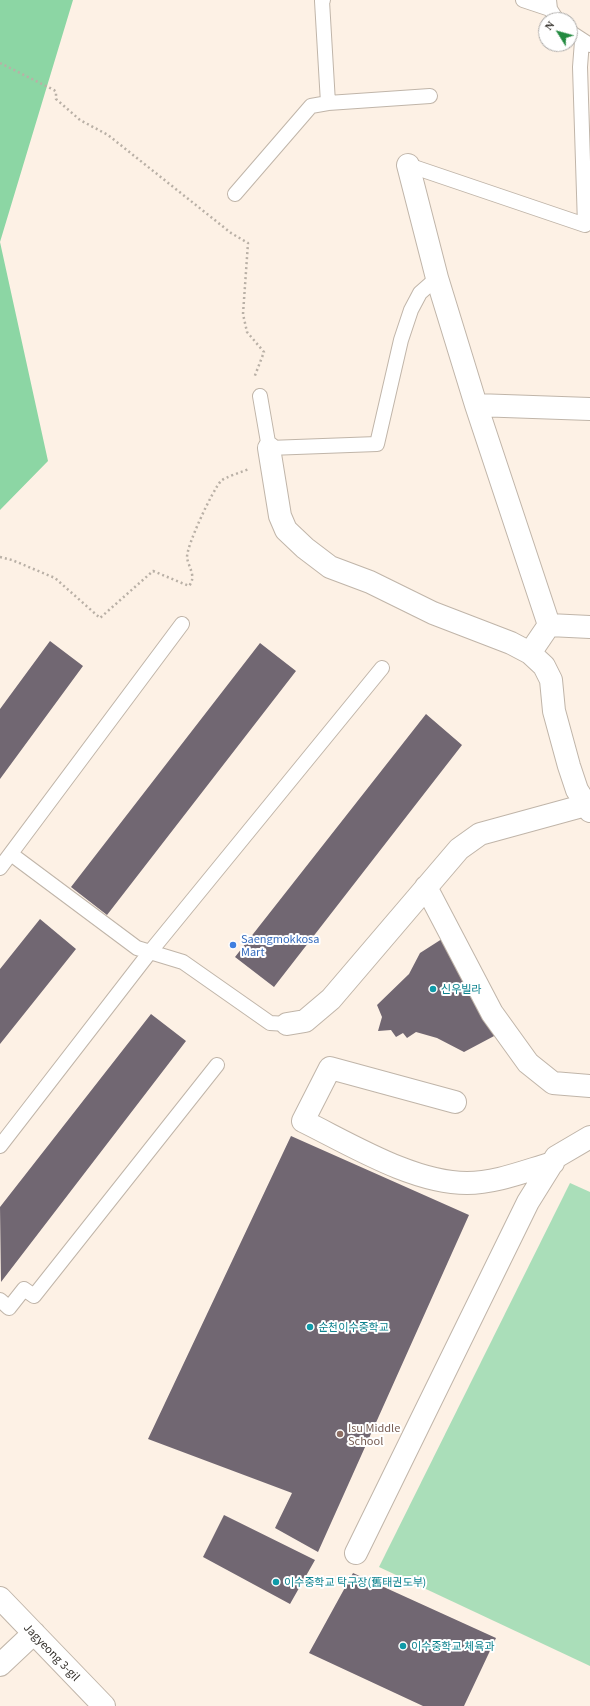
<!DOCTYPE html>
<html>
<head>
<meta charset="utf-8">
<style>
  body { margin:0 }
  #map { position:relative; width:590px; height:1706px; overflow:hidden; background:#fdf1e5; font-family:Georgia,serif }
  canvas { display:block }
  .north { position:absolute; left:538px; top:12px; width:40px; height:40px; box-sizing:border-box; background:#fff; border:1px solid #adaba9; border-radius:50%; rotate:307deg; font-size:11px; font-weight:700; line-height:16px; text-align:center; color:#322e29 }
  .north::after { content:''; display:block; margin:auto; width:14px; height:18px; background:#238a40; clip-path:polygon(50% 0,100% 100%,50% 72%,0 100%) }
</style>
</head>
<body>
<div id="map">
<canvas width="590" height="1706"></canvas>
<div class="north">N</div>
</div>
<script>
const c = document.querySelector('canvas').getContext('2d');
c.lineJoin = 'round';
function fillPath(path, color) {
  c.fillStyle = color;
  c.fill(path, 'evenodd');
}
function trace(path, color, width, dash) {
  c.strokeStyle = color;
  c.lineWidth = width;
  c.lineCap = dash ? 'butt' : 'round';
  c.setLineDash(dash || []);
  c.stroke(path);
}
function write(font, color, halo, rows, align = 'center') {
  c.font = font + ' Georgia,"Noto Sans KR",serif';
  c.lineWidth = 4;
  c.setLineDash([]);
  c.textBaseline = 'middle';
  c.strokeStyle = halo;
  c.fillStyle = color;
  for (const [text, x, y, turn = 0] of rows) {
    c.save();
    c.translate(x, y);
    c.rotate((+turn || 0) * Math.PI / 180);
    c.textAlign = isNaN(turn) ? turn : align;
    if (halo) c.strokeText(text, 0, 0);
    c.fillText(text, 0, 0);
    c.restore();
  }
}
fillPath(new Path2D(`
  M570,1183l20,9v474l-211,-99z`), '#aadeb9');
fillPath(new Path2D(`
  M0,0h73l-73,242 48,219 -48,49z`), '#8cd6a4');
fillPath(new Path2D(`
  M50,641l33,25 -83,113v-70z
  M260,643l36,28 -189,244 -36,-28z
  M426,714l36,31 -188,242 -39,-30z
  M40,919l36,30 -76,95v-75z
  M445,937l51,98 -32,17 -27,-14 -21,-6 -9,6 -4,-5 -7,4 -5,-7 -13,1 4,-14 -5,-12 32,-31 11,-21z
  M151,1014l35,27 -185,241 -1,-75z
  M291,1136l178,79 -151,337 -43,-24 17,-35 -144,-54z
  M224,1515l91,45 -25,44 -87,-47z
  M353,1573l143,65 -32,68h-41l-114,-53z`), '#716772');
const service = new Path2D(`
  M323,0l-1,1 6,102
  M523,0l27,9
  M549,0l1,9 7,11
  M570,32l20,13
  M408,165l177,60 -5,-158 2,-26
  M235,194l76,-88 17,-3 102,-7
  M260,396l9,52 108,-4 24,-104 10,-30 9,-17 17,-15
  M11,854l126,94 46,14 87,61 17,1
  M0,868l182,-244
  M0,1146l150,-194 232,-284
  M0,1300l9,8 15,-19 10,7 183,-231`);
const minor = new Path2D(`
  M408,165l29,113 39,127 73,220 41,2
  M476,405l114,4
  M269,448l11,68 6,14 19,18 25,19 40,15 63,31 78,30 19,10
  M549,625l-19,28 14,13 7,14 3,31 15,55 8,24 13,21
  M426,887l66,126 36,50 25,20 37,3
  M287,1024l18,-3 26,-22 128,-150 21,-15 106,-29
  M455,1102l-125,-34 -27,53c47,23 110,62 164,62 29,0 58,-12 86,-20
  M356,1553l172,-351 28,-45 34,-20
  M0,1598l104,108
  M0,1665l34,-32`);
trace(service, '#c0b5a9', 16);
trace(minor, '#c0b5a9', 24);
trace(new Path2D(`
  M0,63l54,27 2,2v7l24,21 28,15 123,98 17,10 -5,71 4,18 17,20 -10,26
  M0,557l12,3 43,18 45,40 53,-47 36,15c8,-10 -1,-19 -2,-29 0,-12 25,-66 34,-76 4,-4 21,-9 28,-12`), '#b9b0a6', 2.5, [2, 3]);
trace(service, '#fff', 14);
trace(minor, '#fff', 22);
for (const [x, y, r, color] of [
  [233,945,4,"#3f7fe0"],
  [433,989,4,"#0f9aa8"],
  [310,1327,4,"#0f9aa8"],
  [340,1434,4,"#8d6e63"],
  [276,1582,4,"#0f9aa8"],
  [403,1646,4,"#0f9aa8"]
]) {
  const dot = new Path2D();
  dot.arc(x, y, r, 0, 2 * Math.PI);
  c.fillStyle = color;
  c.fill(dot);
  trace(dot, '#fff', 1.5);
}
write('11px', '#366cbe', '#fff', [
  ["Saengmokkosa",241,939],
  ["Mart",241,952]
], 'left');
write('11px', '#0d838f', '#fff', [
  ["신우빌라",441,989],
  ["순천이수중학교",318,1327],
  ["이수중학교 탁구장(舊태권도부)",284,1582],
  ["이수중학교 체육과",411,1646]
], 'left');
write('11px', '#785e54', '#fff', [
  ["Isu Middle",348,1428],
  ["School",348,1441]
], 'left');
write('11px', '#322e29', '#fff', [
  ["Jagyeong 3-gil",52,1652,46]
]);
</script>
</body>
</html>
